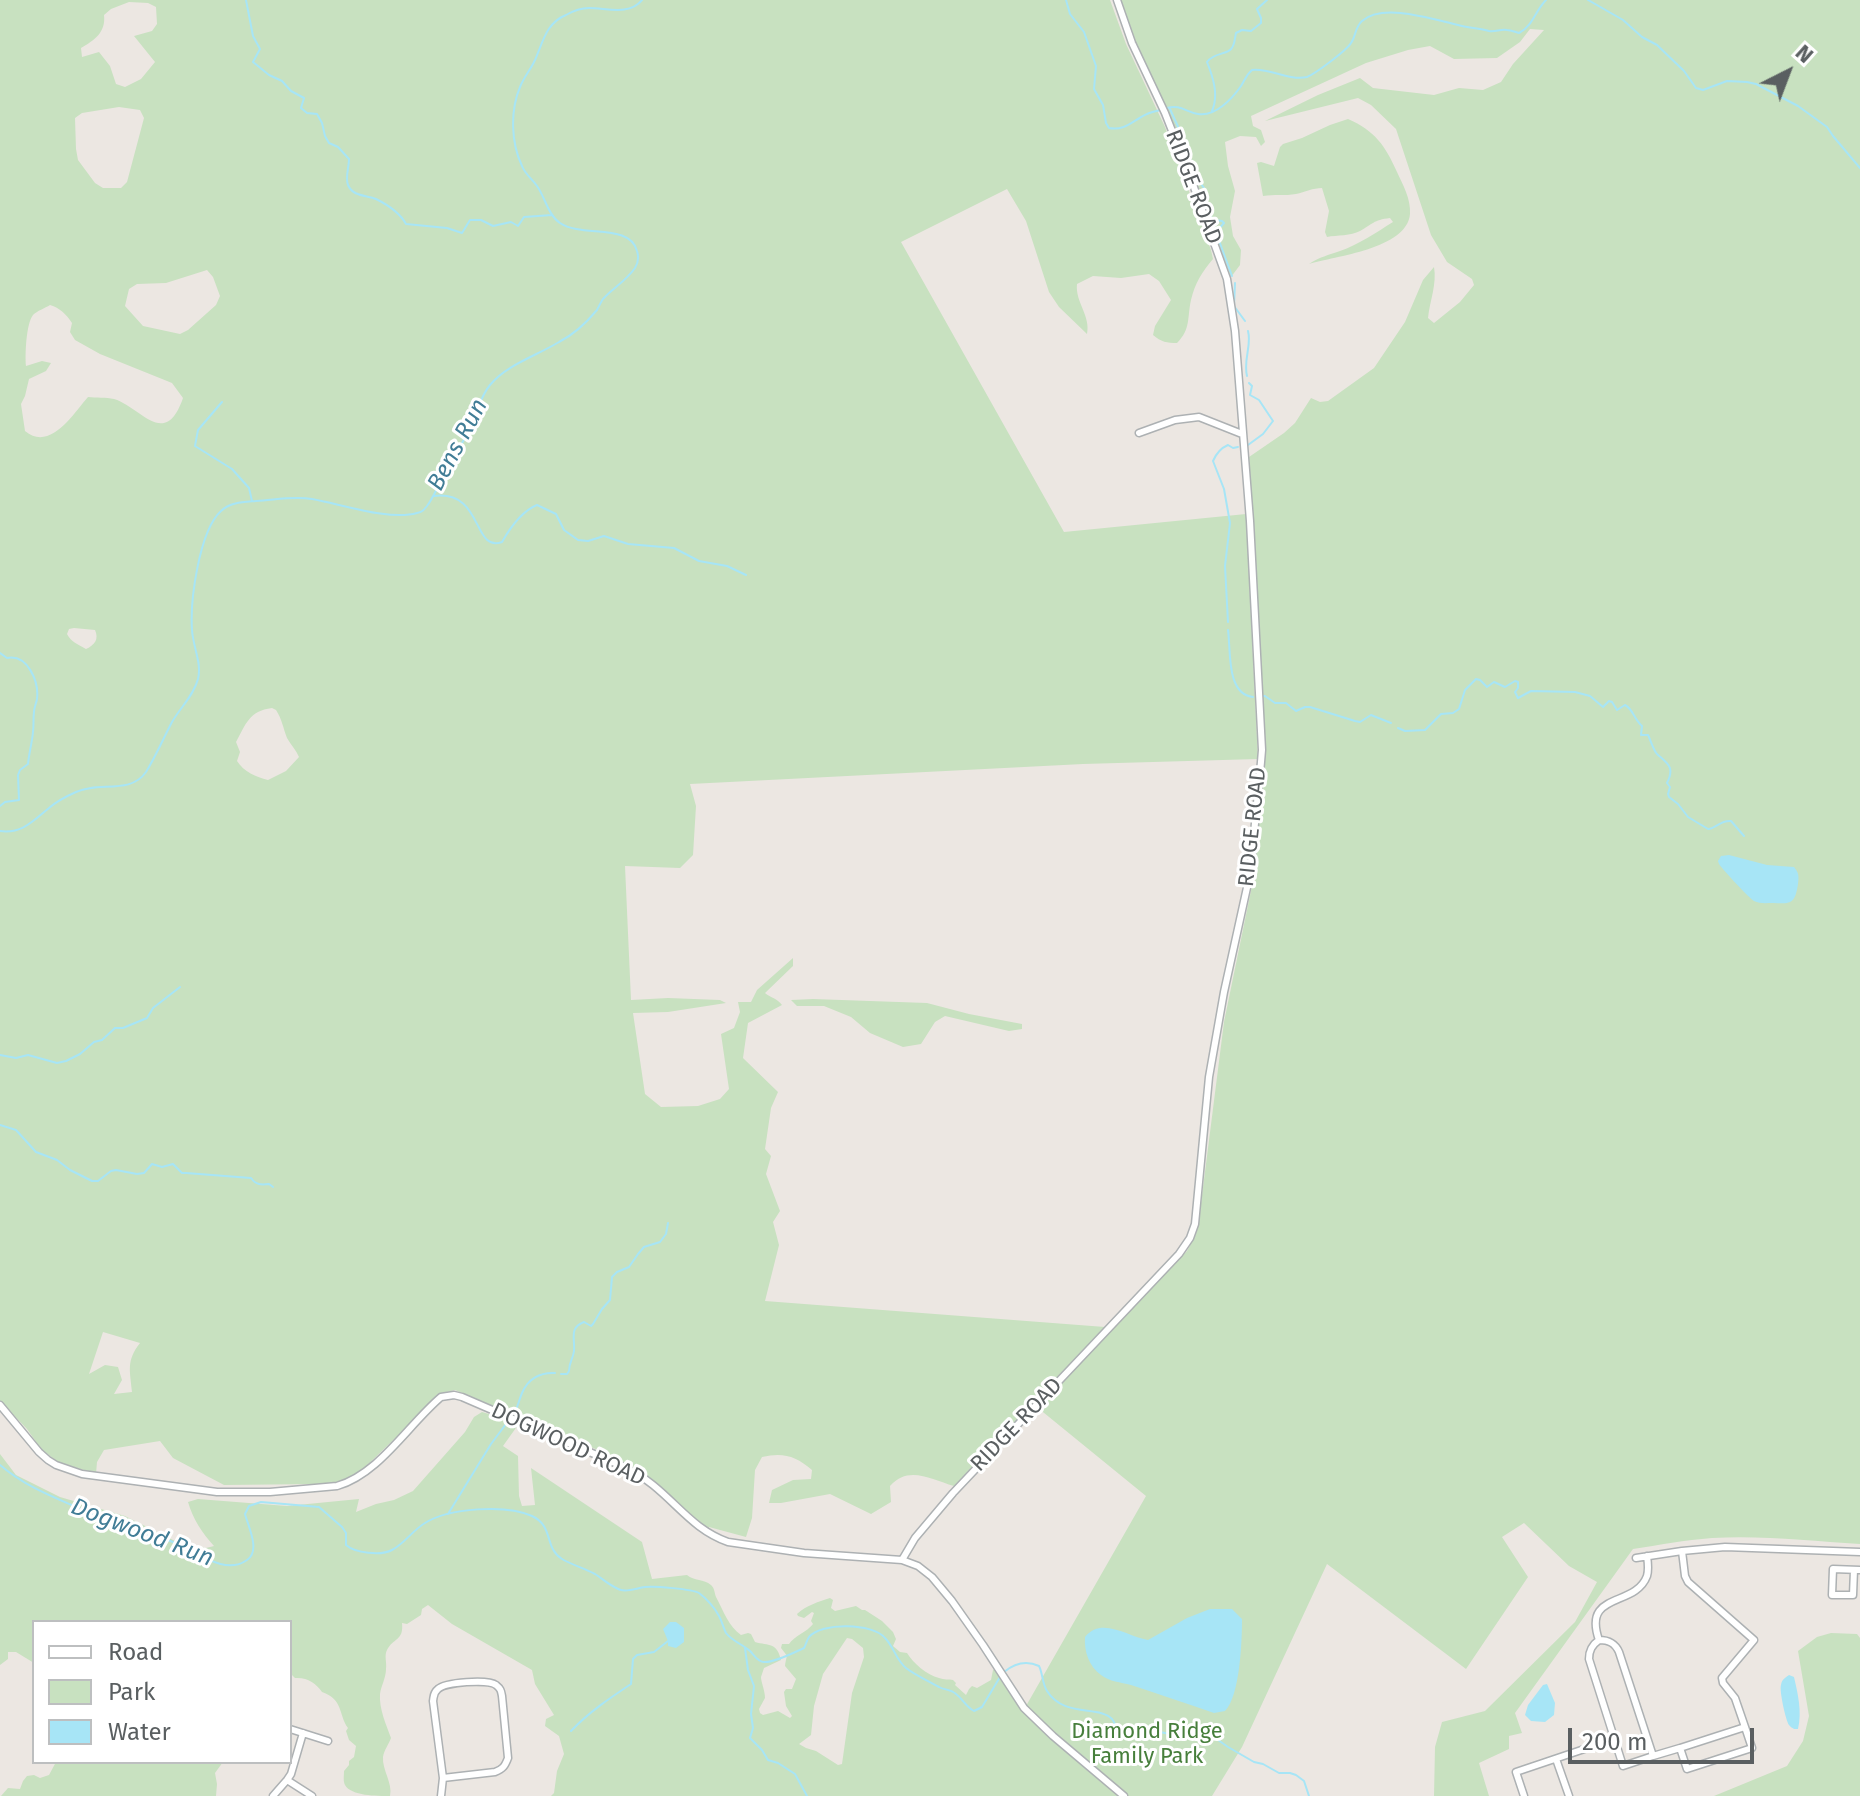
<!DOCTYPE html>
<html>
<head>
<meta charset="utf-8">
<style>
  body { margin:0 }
  #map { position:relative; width:1860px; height:1796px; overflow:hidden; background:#ece7e2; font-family:"Fira Sans",sans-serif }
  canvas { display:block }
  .legend { position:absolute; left:32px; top:1620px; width:260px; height:144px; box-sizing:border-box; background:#fff; border:2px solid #bdbfc0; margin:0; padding:10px 14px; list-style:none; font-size:24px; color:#5a5f61 }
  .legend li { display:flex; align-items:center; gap:16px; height:40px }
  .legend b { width:40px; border:2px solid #bdbfc0 }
  .north { position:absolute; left:1748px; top:32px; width:80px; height:80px; -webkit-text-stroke:6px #fff; paint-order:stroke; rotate:42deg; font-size:22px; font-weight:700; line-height:32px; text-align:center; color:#5a5f61 }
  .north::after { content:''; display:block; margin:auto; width:28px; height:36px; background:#5a5f61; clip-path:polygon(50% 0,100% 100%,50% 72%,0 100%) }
  .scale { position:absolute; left:1568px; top:1728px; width:186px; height:36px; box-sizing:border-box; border:4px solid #5a5f61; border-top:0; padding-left:10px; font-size:24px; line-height:28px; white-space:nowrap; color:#5a5f61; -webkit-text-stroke:6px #fff; paint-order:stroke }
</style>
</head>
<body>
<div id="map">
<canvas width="1860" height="1796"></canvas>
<ul class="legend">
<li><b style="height:10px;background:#fff"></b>Road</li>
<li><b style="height:22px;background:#c8e1c0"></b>Park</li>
<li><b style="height:22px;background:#a7e5f6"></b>Water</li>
</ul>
<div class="north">N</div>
<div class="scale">200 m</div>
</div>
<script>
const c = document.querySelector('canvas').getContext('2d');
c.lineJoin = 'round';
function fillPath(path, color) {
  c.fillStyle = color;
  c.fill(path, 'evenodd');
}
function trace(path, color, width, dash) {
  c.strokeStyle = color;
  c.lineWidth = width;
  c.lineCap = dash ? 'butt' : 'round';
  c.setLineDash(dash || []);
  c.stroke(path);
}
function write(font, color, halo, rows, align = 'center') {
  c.font = font + ' "Fira Sans",sans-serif';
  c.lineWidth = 6;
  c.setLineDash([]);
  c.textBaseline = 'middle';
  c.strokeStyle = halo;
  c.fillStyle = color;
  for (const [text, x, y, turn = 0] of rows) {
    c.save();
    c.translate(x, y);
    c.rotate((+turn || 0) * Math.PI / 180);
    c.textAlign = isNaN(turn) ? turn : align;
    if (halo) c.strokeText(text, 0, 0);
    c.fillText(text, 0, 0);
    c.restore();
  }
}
fillPath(new Path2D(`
  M0,0h1110l16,44 39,83 46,123 2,9c-11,13 -18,24 -22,41 -4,18 0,29 -14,43 -10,0 -16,-1 -24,-8l2,-9 16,-26 -12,-19 -10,-7 -28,4 -28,-2 -16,8c-2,18 14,32 10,50l-28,-27 -10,-15 -23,-71 -19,-32 -106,53 163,290 182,-18 12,245 -175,5 -393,20 6,22 -3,49 -13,13 -55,-2 6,134 37,-2 52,2 6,3 -58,9 -35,1 12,81 16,13 37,-1 22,-7 9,-10 -8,-55 13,-6 6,-16 -2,-10h13l6,-12 36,-32v8l-28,27c6,5 12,5 17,12l-34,18 -5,35 35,34 -7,16 -6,41 6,7 -5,18 14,37 -7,11 6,23 -14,56 340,26 -151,159c-23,-7 -46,-21 -64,0l1,16 -20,12 -41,-20 -49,9h-12l3,-13 21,-10 18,-1 1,-9c-16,-14 -29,-18 -50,-13l-7,13 -3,48 -6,19 -37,-10v3l-68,-59 -36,-18 -150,-63 -13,3 -85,82 -12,6 -26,3 -95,1 -51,-27 -13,-17 -56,9 -7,12 -1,12 -38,-12 -17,-13 -14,-20 -27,-28zM129,2l19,1 8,4 1,17 -5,7 -18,5 21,26 -14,17 -16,8 -9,-3 -6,-18 -11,-14 -17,5 -1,-9c14,-8 25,-16 23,-33l7,-6zM119,107l21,3 4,8 -17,64 -6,6h-18l-8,-5 -17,-23 -2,-11 -1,-31 7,-5zM207,270l6,7 7,19 -4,9 -28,25 -8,4 -37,-8 -18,-20 4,-17 8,-5 29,-1zM50,305c10,3 16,9 22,18l-2,9 5,8 25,14 72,29 11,15c-18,52 -42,9 -69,1 -8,-2 -18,-1 -26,-2 -15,17 -38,55 -63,34l-4,-27 4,-8 4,-17 17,-8 5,-8 -9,-2 -16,5c-1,-11 0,-42 7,-51 4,-4 12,-7 17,-10zM74,628l21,2c4,9 0,15 -9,19 -7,-4 -15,-7 -19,-15l2,-5zM272,708l4,2c6,9 7,18 11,28 4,7 9,12 12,19l-13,14 -18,9c-12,-3 -24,-8 -31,-19l3,-9 -4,-10c10,-18 13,-31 36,-34zM103,1332l37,11c-14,18 -10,27 -8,49l-18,2 8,-14 -4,-13 -13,-2 -16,9z
  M1121,0h739v1544c-49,-3 -99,-9 -148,-6 -27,2 -53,7 -79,11l-118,164 7,20 -13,3v13l-30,14 10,33h-55l1,-49 7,-25 43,-11 90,-89 22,-40 -28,-16 -45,-43 -22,14 26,40 -62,92 -139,-105 -85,183 -30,49h-84l-84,-72 -18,-18 120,-210 -108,-88 149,-157 8,-15 3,-9 26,-205 30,-146 10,-114v-25l-15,-280 35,-24 11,-10 16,-25 9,4 8,-1 46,-33 31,-46 18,-42 11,-13c3,17 -4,33 -6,51l6,5 26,-21 14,-17 -2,-6 -25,-17 -16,-27 -35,-106 -25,-24 -13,-7 -93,23 53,-26 42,-17 13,10 61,7 25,-7 24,2 18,-8 12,-18 31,-34 -14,-1 -10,13 -23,16 -43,1 -24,-13 -22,4 -42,13 -115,53 2,10 8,4 4,12 -4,4 -5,-9 -16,-1 -15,6 3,24 7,25 -5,26 3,19 8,14 -1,15 -9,12 -53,-144 -39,-82z
  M1348,119c27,12 37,26 49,53 6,13 14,27 13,42 -3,35 -75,42 -101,50 11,-7 19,-9 31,-13 18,-6 37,-19 53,-29l-3,-4c-17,2 -17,6 -30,13 -9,5 -23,4 -33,6l-2,-5 4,-21 -7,-23c-9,0 -17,4 -26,6 -11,2 -22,0 -33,2l-6,-33 4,-1 13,4 6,-19 3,-3 19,-6 28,-13z
  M813,999l114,4 42,11 53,10v5l-13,2 -64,-15 -10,6 -14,22 -18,3 -33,-14 -19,-16 -27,-11h-27l-6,-6z
  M482,1412l21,6 15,7 -15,21 15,10 1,40 3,10 13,-1 -4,-37 111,74 10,37 35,-4c7,6 17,4 24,10 4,4 3,7 5,12 7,13 13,30 25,38l7,-2 3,1 4,8c14,4 22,0 26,18l-17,8 -3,9c0,5 4,14 4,21l-6,11 1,4 3,2 15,-4 12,7 2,-2 -6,-10 -2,-14 2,-3h6l4,-10 -11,-13c2,-14 4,-7 -4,-18l1,-4h7c5,-8 18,-12 24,-20l-2,-3 3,-8 -2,-1 -8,6 -6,-2 -1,-2c8,-8 23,-13 33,-16l3,2 -2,8 4,3 21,-5 6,4h3l17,11 11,11 3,7 -3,7 7,6 7,1c6,10 20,22 32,25 5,2 10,1 14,2l3,3 -1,2 11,10 3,-6 3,-3 5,2 14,-8 2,-10 2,-1 23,35 20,23 82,69h-569l3,-3 3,-22 7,-17 -5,-18 -14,-10 1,-7 8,-4 -19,-31 -3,-14 -80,-46 -24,-19 -6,4 -1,6 -14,9 -5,-1c2,18 -9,15 -15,27 -3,6 0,12 -1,19 0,9 -5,17 -6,25 -1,15 6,30 11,44 -2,6 -7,12 -8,19 -1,13 10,26 7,39 -13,0 -39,0 -45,-11 -2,-4 -1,-9 -1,-14l5,-6v-4l5,-4 2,-11 -7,-6 -3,-9 2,-3c-10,-14 -4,-28 -26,-36 -6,-9 -15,-15 -27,-14l-5,-5v-51h-256v41l-18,-11h-8v7l-8,6v-211l16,21 44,22 65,19 58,29 23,3 8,-2c-12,-13 -21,-27 -26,-44l10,-3 89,7 72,-7 -3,13 20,-8 18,-4 19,-9 52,-59 9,-15zM847,1638l5,1 11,9 1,9 -12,36 -10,71 -4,1 -22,-14 -10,-3 -7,-4 12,-9 3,-29 9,-32z
  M1831,1633l26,1 3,4v158h-146l73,-30 16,-25 6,-25 -11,-65 19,-14z
  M56,1762h167l-8,11 2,11 -1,12h-215l7,-8 12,1 3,-8 4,-5 7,-1 6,3 9,-3z`), '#c8e1c0');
fillPath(new Path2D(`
  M1729,855l38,10 27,2c5,6 5,9 4,17 -3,20 -7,20 -25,19 -7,0 -13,1 -19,-2 -4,-2 -31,-31 -35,-37l-1,-3 3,-5z
  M1210,1609h22l10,10c0,22 -2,77 -17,92l-11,2c-28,-10 -56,-19 -83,-28 -11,-3 -21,-3 -30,-10 -12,-9 -17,-23 -16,-38 17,-21 43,0 63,3l39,-22z
  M670,1622h6l8,6v14l-8,6 -8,-2v-5l-5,-12z
  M1789,1675l5,2c4,17 8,35 4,52h-4c-1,-1 -4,-2 -5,-4 -3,-4 -10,-35 -8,-40 1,-6 4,-7 8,-10z
  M1547,1684l8,19 -1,12 -9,7 -14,-1 -6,-6 3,-10 15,-20z`), '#a7e5f6');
trace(new Path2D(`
  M246,0l7,36 7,13 -7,13 16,13 13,6 9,10 13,7 -3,10 6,5 10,1 5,9 3,13 4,7 9,4 11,12c0,8 -4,19 -1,26 5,12 19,10 28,14 12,6 24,14 30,25l41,4 15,5 8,-13h11l12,6 18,-4 7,4 6,-9 28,-2
  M1066,0l4,14 14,18 12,34 -2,23 9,16 3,18 3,5c17,3 24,-8 38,-14 4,-2 9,-3 14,-4
  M1588,0l35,20 19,17 15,8 27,26 12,17 7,2 24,-9 20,1 9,2 42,22 29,21 6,9 27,32
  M1167,108c13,-4 19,4 31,6 17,3 34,-15 43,-28 4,-6 5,-11 11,-16 18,-2 37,11 55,7 8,-3 40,-27 44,-34 5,-7 4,-16 11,-22 21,-19 73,-1 96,4 10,3 21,3 31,6 7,1 11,-2 18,-1 4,0 8,2 12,3 14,-7 16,-22 27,-33
  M1170,109l10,22 17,47 7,10 6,28 4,4 8,1 2,2 -8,9 1,3 15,41
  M1212,111c7,-16 1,-34 -5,-49 8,-11 22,-6 26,-16 2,-4 2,-9 3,-13l6,-3 9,1 10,-8v-5l-4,-9 10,-9
  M1235,283l-1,23 11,15
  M1247,376c-4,-17 5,-30 1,-45
  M222,402l-24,28 -3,16 37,23 17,19 3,13
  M1248,445l15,-11 10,-13 -14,-21 -9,-5 2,-9 -3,-3
  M434,496c50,-6 38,57 68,46 8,-14 20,-31 35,-37l19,9 8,16 14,10 10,1 16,-5 24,8 46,4 25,13 28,5 19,9
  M1228,622l-3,-56 5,-43 -6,-34 -11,-28c3,-7 8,-13 15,-16l5,3 5,-1
  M1228,630c3,21 -2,64 25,67
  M0,653l7,5c21,-4 32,24 30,41 -1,5 -3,9 -3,13 -1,7 0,13 -1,20 -1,11 -4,21 -5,32l-8,6 -2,5 1,25 -14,2 -5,4
  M1262,696h3l10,7h11l10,8 9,-4h5l45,14 5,1 11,-7 20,8
  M1398,728l7,3 20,-1 16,-16 12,-1 6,-4 6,-19 11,-11 4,1 7,7 7,-5 11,5 10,-6 3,1v6l-3,4 3,6 13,-7 44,1 15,4 13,11 6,-6 3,1 5,8 8,-5c8,4 9,14 17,21l-1,9h7c3,6 5,14 9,19 11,10 18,13 10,29l3,4 -2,7 1,3 9,7 10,13 20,12c9,-1 12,-9 23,-8l13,15
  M0,831c22,3 33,-10 49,-23 8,-7 18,-12 27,-16 23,-11 54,3 70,-20 10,-16 17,-33 26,-50 8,-14 22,-27 26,-43 4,-16 -5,-32 -6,-49 -2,-29 7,-99 29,-119 9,-9 23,-9 35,-10 19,-1 37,-5 56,-2 29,5 77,22 105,14 5,-1 6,-2 10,-7 6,-8 10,-18 15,-27 10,-19 21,-36 30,-55 6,-14 8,-27 18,-39 16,-20 48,-30 69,-43 14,-7 28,-20 38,-32 2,-4 4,-8 6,-11 10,-11 23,-18 32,-31 3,-5 4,-11 2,-17 -7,-28 -55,-13 -77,-28 -12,-8 -15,-26 -23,-37 -5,-7 -12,-12 -15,-20 -11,-23 -12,-55 -2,-79 4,-10 11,-18 15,-27 8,-18 11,-37 31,-45 7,-4 15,-7 23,-7 18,0 40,8 53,-8
  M0,1055l16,3 12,-3 29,8 9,-2 14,-7 14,-12 8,-2 13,-12h8l24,-10 6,-10 27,-21
  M0,1125l16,5 20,22 21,8 13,10 22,11h6l13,-10 5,-1 21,4 7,-1 8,-9 10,3 11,-3 9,9h4l65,5c5,7 10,7 18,6l4,3
  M561,1374h6l2,-3c0,-9 4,-12 5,-20 1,-14 -5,-23 10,-29l7,4 2,-2 9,-15 8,-9 2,-23 5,-5 12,-5 9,-13 6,-7 16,-5 6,-8 2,-11
  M515,1412c3,-6 4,-12 7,-19 6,-14 18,-21 33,-20
  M0,1465c28,24 59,34 92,49 11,5 22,11 33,15 16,5 33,7 48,13 22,7 50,35 74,18 14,-9 1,-34 -2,-46l4,-8 12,-4 58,5 23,20 4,6v12c9,8 35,11 46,5 12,-6 21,-20 33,-27 24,-15 81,-19 107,-7 22,10 12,32 30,43 10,6 22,9 33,15 8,5 16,13 26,16 7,2 16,-2 24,-3 9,-1 47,2 54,6 7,5 16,15 20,23 3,5 4,11 7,17 6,8 16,11 24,18 4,4 8,11 14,11 10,1 31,-10 40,-14 2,-4 3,-8 5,-11 12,-15 64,-14 76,1 9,9 11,22 21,30 9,7 22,13 33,19 5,3 12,2 17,7 7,5 9,12 18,17l8,-4 18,-30
  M448,1514l43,-70 15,-20
  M745,1648l3,22 6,16 -3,28 2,14 -3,10 12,12 6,10 10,3 17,11 12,22
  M1004,1672c11,-9 22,-12 35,-6 4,8 3,17 8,25 17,27 52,14 65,28 4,5 5,12 9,17l5,-7c14,0 35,2 49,7l17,-7 12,1 24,17 26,15 9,2 16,9h11l6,2 8,6 5,15
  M571,1731c18,-19 39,-33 60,-47l2,-25 4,-4 17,-3 14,-11`), '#a7e5f6', 2);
const minor = new Path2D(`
  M1139,433l36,-13 24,-3 43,17
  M0,1405l39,47 9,8 8,5 26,9 135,18h53l67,-6c42,-12 71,-61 104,-89l13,-2 8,2 153,66c14,6 27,13 38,22 27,22 42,45 75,57l76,11 98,7 16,6 14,11 20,24 31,44 41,63 29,28 71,60
  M1682,1551l3,25 3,6 66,58 -32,38 1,5 12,15 10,29
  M1636,1558l46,-7 43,-4 135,5
  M902,1560l13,-22 38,-45 226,-239 11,-16 5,-14 14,-147 15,-85 26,-118 11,-112 1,-12 -12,-229 -15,-190 -8,-52 -36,-100 -26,-66 -33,-70 -15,-43
  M1854,1570l-1,25h-21l1,-26 27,1
  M1599,1640c10,0 16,3 20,12l34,104 -30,10 -34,-107c0,-9 3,-14 10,-19 -17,-49 36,-32 48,-64 2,-7 1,-13 0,-20
  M290,1729l38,12
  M1653,1756l27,-8 7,21 65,-21 -7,-21 -65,21
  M1556,1759l13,37
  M287,1780l25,16
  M273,1796l14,-16 4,-6 12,-41
  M441,1796l2,-18 -10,-77c1,-5 0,-8 5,-12 7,-7 50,-10 58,-4 5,4 5,6 6,11l6,62c-3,8 -5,11 -13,14l-52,6
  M1524,1796l-8,-24 98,-33`);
trace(minor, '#adb1b3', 9);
trace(minor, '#fff', 6);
write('22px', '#5a5f61', '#fff', [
  ["RIDGE ROAD",1193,187,69],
  ["RIDGE ROAD",1253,827,-84],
  ["RIDGE ROAD",1017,1425,-46],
  ["DOGWOOD ROAD",568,1445,25]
]);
write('22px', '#477f3c', '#fff', [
  ["Diamond Ridge",1147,1732],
  ["Family Park",1147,1757]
]);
write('italic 24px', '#417d96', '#fff', [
  ["Bens Run",458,445,-62],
  ["Dogwood Run",142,1533,21]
]);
</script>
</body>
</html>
